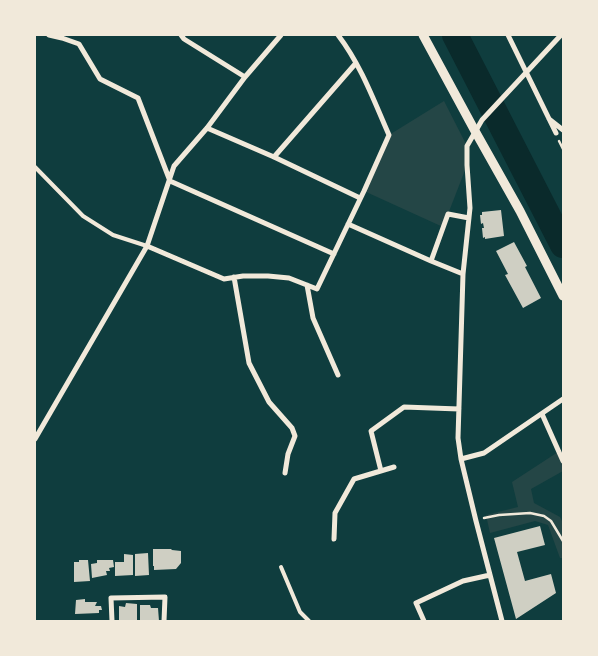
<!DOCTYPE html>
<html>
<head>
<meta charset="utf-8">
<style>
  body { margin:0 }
  #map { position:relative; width:598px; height:656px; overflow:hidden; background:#0f3d3e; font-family:"PT Sans Narrow",sans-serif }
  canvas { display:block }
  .frame { position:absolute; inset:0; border:36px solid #f1e9da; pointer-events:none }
</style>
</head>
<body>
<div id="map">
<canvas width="598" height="656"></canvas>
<div class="frame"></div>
</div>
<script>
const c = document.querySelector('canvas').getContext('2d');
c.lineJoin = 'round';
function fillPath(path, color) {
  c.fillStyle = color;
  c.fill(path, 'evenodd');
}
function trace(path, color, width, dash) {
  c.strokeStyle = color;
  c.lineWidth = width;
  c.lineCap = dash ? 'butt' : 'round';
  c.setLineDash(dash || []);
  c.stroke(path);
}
fillPath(new Path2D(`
  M444,101l23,45v19l-24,62 -79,-36 25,-56z
  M558,452l5,9v10l-32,18 3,14 26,14 3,6v35h-3l-12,-33 -13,-4 -45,12 -4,-18 32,-8 -6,-25z`), '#244646');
trace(new Path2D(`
  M455,35l108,210`), '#0a2a2b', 26);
fillPath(new Path2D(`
  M501,210l3,26 -19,3v-2l-2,1 -1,-10h2l-1,-5 -2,1 -1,-9h2v-3z
  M514,242l13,24 -2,1 16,31 -18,10 -18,-33 3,-1 -12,-23z
  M540,526l5,19 -28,7 8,29 26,-7 5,19 -40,26 -22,-81z
  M153,549h18l1,1 9,1v12l-5,6 -22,1v-4h-1z
  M148,553l1,22 -14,1v-22z
  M124,554l9,1v20l-18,1v-14h9z
  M79,560h9l2,21 -16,1v-20h5z
  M97,560h16l1,7 -5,1 1,3h-4l1,4 -15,3 -1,-14 6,-1z
  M85,599v3h12l-2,4h6l1,4h-3v3l-24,1 1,-14z
  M126,603l11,1v16l-18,1v-15l6,1z
  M140,605h10l1,3h7l1,13h-19z`), '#cfcfc3');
trace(new Path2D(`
  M559,141l4,8
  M484,518l15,-3 31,-2 14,3 7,5 12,20`), '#f1e9da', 2.5);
trace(new Path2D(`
  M35,167l48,49 30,19 34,11
  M281,567l19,45 9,9`), '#f1e9da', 4);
trace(new Path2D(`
  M49,35l13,3 17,6 21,35 38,19 32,83 164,73
  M181,35l3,4 61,38
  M508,35l48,98
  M549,119l14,11
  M207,128l67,29 86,41
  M274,157l82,-94
  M348,224l83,37 32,13
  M147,246l77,33 19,-3h25l21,2 28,11 47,-98 25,-56c-15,-34 -28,-70 -51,-100
  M431,261l17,-47 21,4
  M234,277l15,86 20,39 23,26 3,8 -7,18 -3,19
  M307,285l6,33 25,57
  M542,414l21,47
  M35,439l112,-193 27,-80 33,-38 38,-51 36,-42
  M461,459l23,-6 79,-54
  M381,471l-10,-40 33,-24 55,2
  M334,539l1,-26 19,-34 40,-12
  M112,621l-1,-23 54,-1 -1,24
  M424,621l-8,-18 47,-22 27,-6
  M502,621l-26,-100 -15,-62 -3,-21 5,-164 7,-66 -3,-43v-19l15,-26 79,-85`), '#f1e9da', 5);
trace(new Path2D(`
  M423,35l52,96 45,80 43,85`), '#f1e9da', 9);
</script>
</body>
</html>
